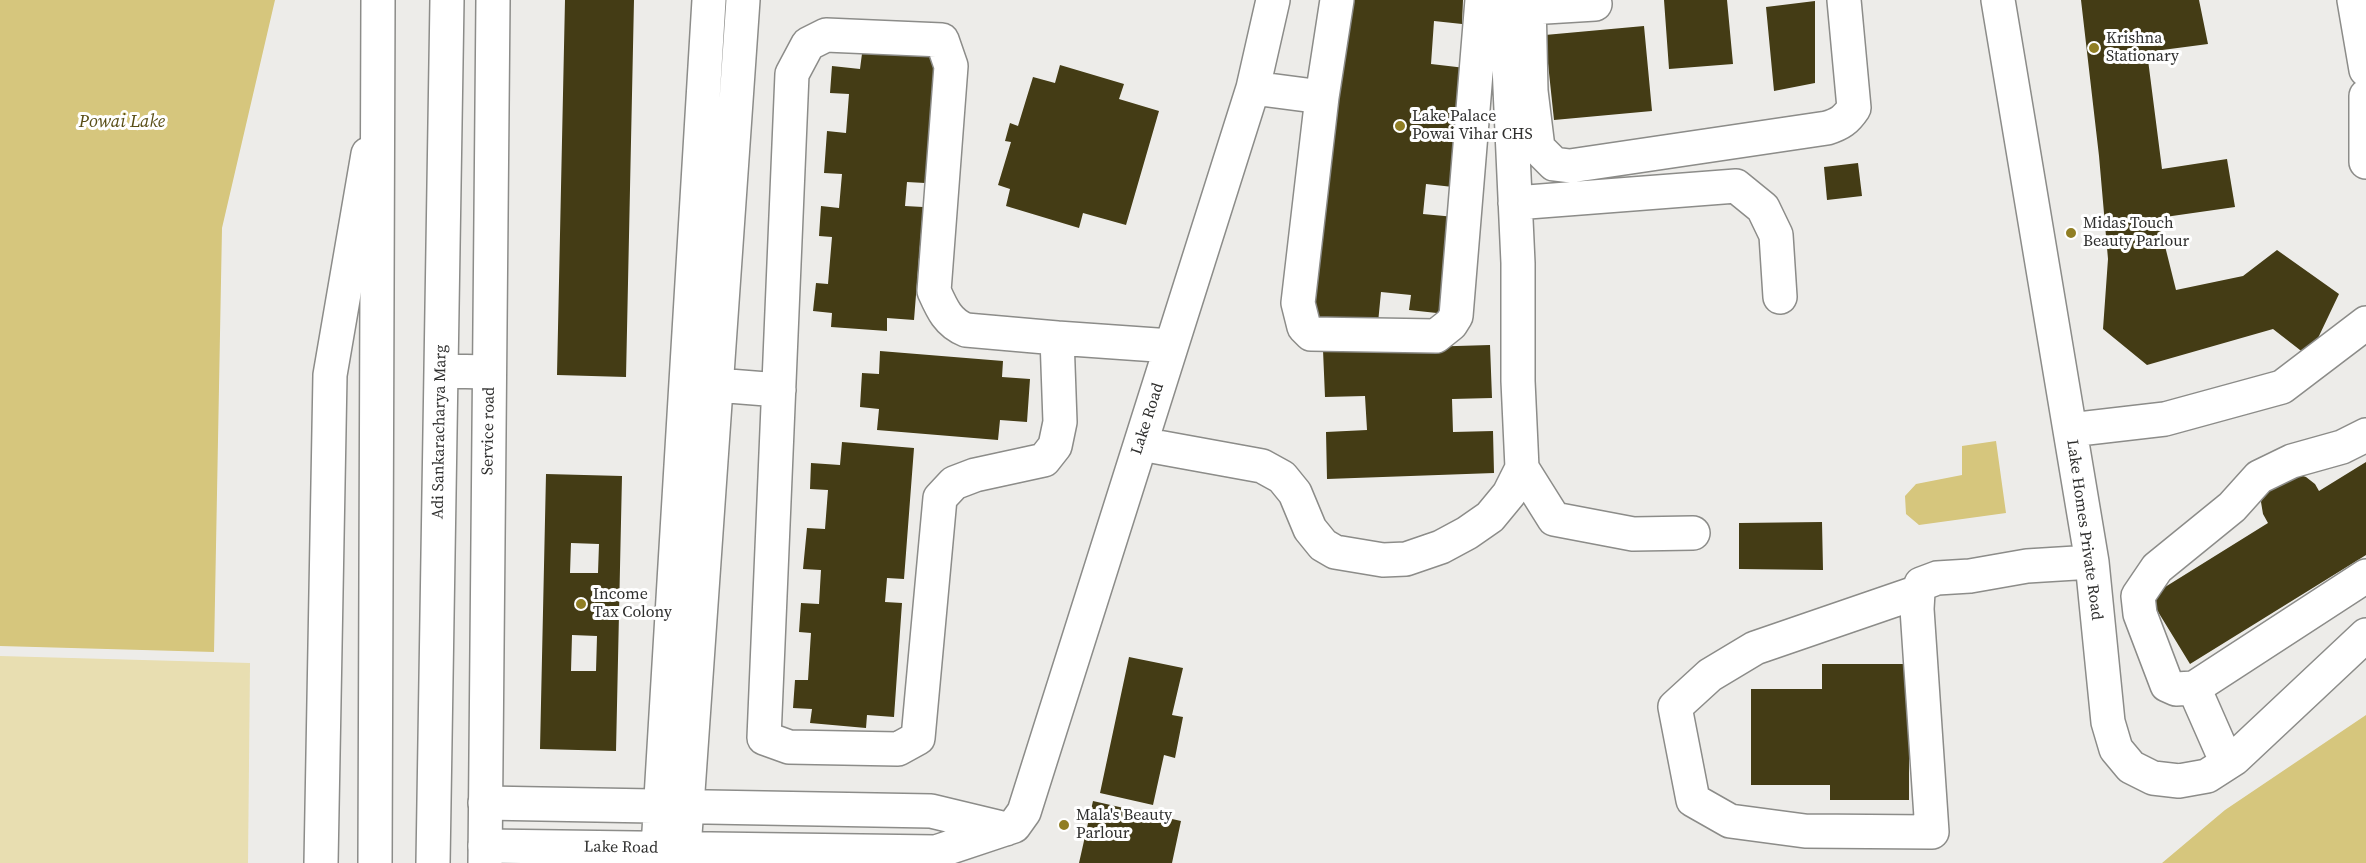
<!DOCTYPE html>
<html>
<head>
<meta charset="utf-8">
<style>
  body { margin:0 }
  canvas { display:block; background:#edece9 }
</style>
</head>
<body>
<canvas width="2366" height="863"></canvas>
<script>
const c = document.querySelector('canvas').getContext('2d');
c.lineJoin = 'round';
function fillPath(path, color) {
  c.fillStyle = color;
  c.fill(path, 'evenodd');
}
function trace(path, color, width, dash) {
  c.strokeStyle = color;
  c.lineWidth = width;
  c.lineCap = dash ? 'butt' : 'round';
  c.setLineDash(dash || []);
  c.stroke(path);
}
function write(font, color, halo, rows, align = 'center') {
  c.font = font + ' "Source Serif 4",serif';
  c.lineWidth = 6;
  c.setLineDash([]);
  c.textBaseline = 'middle';
  c.strokeStyle = halo;
  c.fillStyle = color;
  for (const [text, x, y, turn = 0] of rows) {
    c.save();
    c.translate(x, y);
    c.rotate((+turn || 0) * Math.PI / 180);
    c.textAlign = isNaN(turn) ? turn : align;
    if (halo) c.strokeText(text, 0, 0);
    c.fillText(text, 0, 0);
    c.restore();
  }
}
fillPath(new Path2D(`
  M0,656l250,7 -2,200h-248z`), '#e8deb1');
fillPath(new Path2D(`
  M0,0h275l-53,228 -8,424 -214,-6z
  M1996,441l10,72 -87,12 -13,-11 -1,-18 11,-12 46,-9v-29z
  M2366,715v148h-204l63,-53z`), '#d6c67d');
fillPath(new Path2D(`
  M565,0h69l-8,377 -69,-2z
  M1348,0h115l-1,24 -28,-3 -3,43 43,5 -12,119 -36,-4 -3,30 32,3 -9,97 -37,-4 2,-15 -30,-3 -3,31 -69,-6z
  M1664,0h63l6,64 -64,5z
  M2081,0h118l9,44 -61,8 15,117 65,-10 8,48 -77,11 18,72 67,-14 34,-26 62,44 -30,63 -36,-28 -126,36 -44,-36 5,-70 -9,-103z
  M1815,1v82l-41,8 -8,-84z
  M1644,26l8,85 -98,9 -9,-85z
  M863,46l72,6 -10,131 -18,-1 -2,24 18,1 -9,113 -27,-2v13l-56,-4 1,-14 -19,-2 3,-28 12,1 4,-47 -13,-1 2,-30 18,2 3,-34 -18,-1 3,-42 19,2 3,-39 -19,-1 2,-27 28,3z
  M1060,65l64,19 -5,15 40,12 -33,114 -43,-12 -4,15 -73,-22 4,-17 -12,-4 13,-43 -6,-1 5,-18 8,3 15,-49 22,6z
  M1858,163l4,33 -35,4 -3,-33z
  M1490,345l2,53 -40,1 1,33 40,-1 1,42 -167,6 -1,-47 41,-2 -2,-34 -40,1 -2,-47z
  M880,351l123,10 -1,16 28,2 -3,43 -27,-2 -2,20 -121,-10 2,-21 -19,-2 2,-34 17,1z
  M842,442l72,6 -10,131 -17,-1 -2,24 17,1 -8,114 -27,-2 -1,13 -56,-5 2,-14 -19,-1 2,-28h13l3,-47 -12,-1 2,-29 18,1 2,-34 -18,-1 4,-41 18,1 3,-39 -18,-1 1,-26 29,2z
  M2366,462v93l-176,109 -41,-67 119,-74 -5,-9 -2,-12 4,-11 29,-18 12,4 9,7 4,7z
  M546,474l76,2 -6,275 -76,-2zM571,543l28,1 -1,29h-28zM572,635l25,1 -1,35h-25z
  M1822,522l1,48 -84,-1v-46z
  M1129,657l54,11 -11,47 11,2 -8,41 -11,-3 -11,50 -53,-12z
  M1822,664h87v136h-79v-15h-79v-96h71z
  M1093,801l88,20 -9,42h-93z`), '#443c15');
const minor = new Path2D(`
  M1337,0l-15,97 -24,206 6,24 7,7 125,2 15,-12 5,-8 26,-316
  M1506,0l12,263v118l4,87 32,51 79,15 60,-1
  M1529,0l2,91 7,57 16,16 16,2 257,-38c13,-4 19,-8 27,-20l-10,-108
  M1998,0l94,562 16,160 8,27 15,18 22,11 26,3 28,-5 28,-18 131,-123
  M2354,0l12,70
  M1529,8l66,-4
  M826,35l116,5 9,26 -17,225c8,18 14,32 32,39l91,8 3,84 -5,24 -11,14 -69,15 -21,8 -14,15 -22,240 -20,11 -109,-2 -25,-9 28,-664 16,-30z
  M1253,88l69,9
  M2366,96v66
  M1515,203l221,-17 27,22 13,27 4,62
  M1057,338l114,8
  M716,385l63,5
  M2070,430l95,-11 117,-32 84,-64
  M2366,435l-24,12 -50,14 -33,16 -27,30 -75,61 -19,28 2,18 27,71 9,4 18,-1 172,-112
  M1141,444l121,22 20,11 13,16 15,36 13,16 12,7 48,8 23,-1 35,-12 26,-14 23,-16 19,-23 13,-26
  M1918,592l-163,56 -45,27 -35,32 18,93 37,21 75,10 127,1 -15,-223 1,-17 3,-8 16,-6 33,-2 57,-10 65,-4
  M2194,688l33,75
  M485,803l446,8 75,18
  M485,846l451,6 78,-26 10,-14 229,-724 20,-88
  M658,848l51,-848
  M684,849l59,-849`);
const tertiary = new Path2D(`
  M321,863l9,-488 38,-221
  M485,863l8,-863`);
const primary = new Path2D(`
  M442,371l47,1
  M375,863l3,-863
  M433,863l14,-863`);
trace(minor, '#8c8c89', 36);
trace(tertiary, '#8c8c89', 36);
trace(primary, '#8c8c89', 36);
trace(minor, '#fff', 33);
trace(tertiary, '#fff', 33);
trace(primary, '#fff', 33);
for (const [x, y, r, color] of [
  [2094,48,6,"#907e24"],
  [1400,126,6,"#907e24"],
  [2071,233,6,"#907e24"],
  [581,604,6,"#907e24"],
  [1064,825,6,"#907e24"]
]) {
  const dot = new Path2D();
  dot.arc(x, y, r, 0, 2 * Math.PI);
  c.fillStyle = color;
  c.fill(dot);
  trace(dot, '#fff', 2);
}
write('16px', '#2f2f2e', '#fff', [
  ["Krishna",2106,39],
  ["Stationary",2106,57],
  ["Lake Palace",1412,117],
  ["Powai Vihar CHS",1412,135],
  ["Midas Touch",2083,224],
  ["Beauty Parlour",2083,242],
  ["Income",593,595],
  ["Tax Colony",593,613],
  ["Mala's Beauty",1076,816],
  ["Parlour",1076,834]
], 'left');
write('16px', '#2f2f2e', '#fff', [
  ["Lake Road",1148,419,-72],
  ["Service road",489,431,-89],
  ["Adi Sankaracharya Marg",440,432,-89],
  ["Lake Homes Private Road",2084,530,82],
  ["Lake Road",621,848,1]
]);
write('italic 18px', '#584d15', '#fff', [
  ["Powai Lake",122,122]
]);
</script>
</body>
</html>
